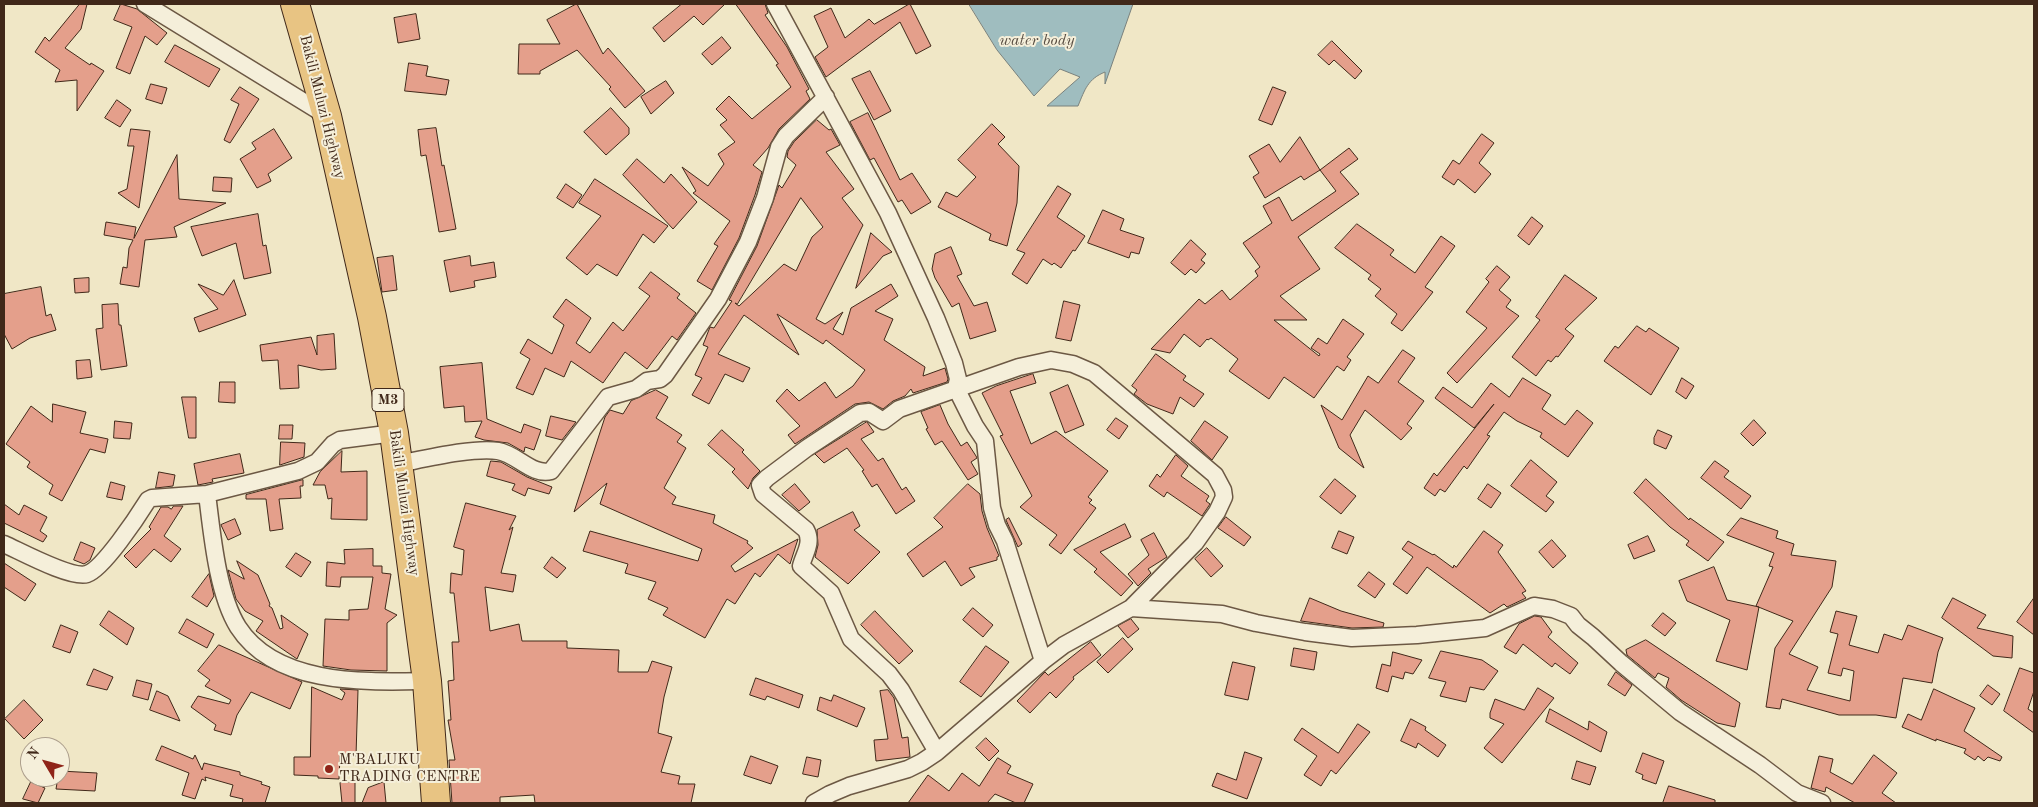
<!DOCTYPE html>
<html>
<head>
<meta charset="utf-8">
<style>
  body { margin:0 }
  #map { position:relative; width:2038px; height:807px; overflow:hidden; background:#f0e7c6; font-family:"Old Standard TT",serif }
  canvas { display:block }
  .frame { position:absolute; inset:0; border:5px solid #402819; pointer-events:none }
  .north { position:absolute; left:20px; top:737px; width:50px; height:50px; box-sizing:border-box; background:#f5efda; border:1px solid #ad9f8d; border-radius:50%; rotate:307deg; font-size:14px; font-weight:700; line-height:20px; text-align:center; color:#402819 }
  .north::after { content:''; display:block; margin:auto; width:18px; height:22px; background:#8f2418; clip-path:polygon(50% 0,100% 100%,50% 72%,0 100%) }
</style>
</head>
<body>
<div id="map">
<canvas width="2038" height="807"></canvas>
<div class="frame"></div>
<div class="north">N</div>
</div>
<script>
const c = document.querySelector('canvas').getContext('2d');
c.lineJoin = 'round';
function fillPath(path, color) {
  c.fillStyle = color;
  c.fill(path, 'evenodd');
}
function trace(path, color, width, dash) {
  c.strokeStyle = color;
  c.lineWidth = width;
  c.lineCap = dash ? 'butt' : 'round';
  c.setLineDash(dash || []);
  c.stroke(path);
}
function write(font, color, halo, rows, align = 'center') {
  c.font = font + ' "Old Standard TT",serif';
  c.lineWidth = 4;
  c.setLineDash([]);
  c.textBaseline = 'middle';
  c.strokeStyle = halo;
  c.fillStyle = color;
  for (const [text, x, y, turn = 0] of rows) {
    c.save();
    c.translate(x, y);
    c.rotate((+turn || 0) * Math.PI / 180);
    c.textAlign = isNaN(turn) ? turn : align;
    if (halo) c.strokeText(text, 0, 0);
    c.fillText(text, 0, 0);
    c.restore();
  }
}
const water = new Path2D(`
  M969,4h164l-28,80v-12c-17,7 -20,17 -27,34h-31l33,-29 -20,-8 -26,27 -37,-46z`);
fillPath(water, '#9fbdbf');
trace(water, '#79817d', 1);
const building = new Path2D(`
  M80,4h7l-6,25 -16,19 25,17 1,-2 13,8 -27,40v-31l-22,2 5,-12 -25,-18 10,-15 4,4z
  M121,4l16,5 30,24 -10,12 -12,-9 -15,38 -14,-6 16,-41 -18,-7z
  M577,4l26,50 5,-6 37,43 -20,17 -16,-19 2,-2 -34,-37 -37,21v3h-22l1,-30h41l-13,-24z
  M682,4h43l-22,21 -9,-9 -30,26 -11,-14z
  M736,4h29l3,9 -3,2 22,32 22,42 -3,2 4,8 -31,30 -11,19 -15,17 9,7 -7,23 -16,43 -27,52 -15,-9 21,-35 -4,-2 16,-23 -37,-28 3,-2 -14,-24 26,19 16,-22 -6,-10 17,-12 -15,-17 7,-5 -11,-11 13,-13 23,23 39,-32 -15,-22 2,-1z
  M910,4l21,42 -15,8 -16,-32 -74,55 -11,-20 13,-10 -14,-31 17,-8 14,30 24,-19 5,5z
  M416,14l4,25 -22,4 -4,-25z
  M722,37l9,11 -19,17 -10,-11z
  M1332,41l30,30 -7,8 -21,-19 -5,5 -11,-10z
  M175,45l45,24 -11,18 -44,-25z
  M409,63l19,3 -2,10 23,4 -3,15 -41,-4z
  M870,71l21,40 -17,9 -22,-41z
  M666,81l8,12 -23,21 -10,-17z
  M151,84l16,4 -5,16 -16,-5z
  M240,87l19,12 -29,44 -6,-3 15,-36 -8,-4z
  M1273,87l13,5 -14,33 -13,-5z
  M117,100l14,10 -11,17 -15,-9z
  M611,108l18,20v6l-23,21 -22,-23z
  M868,113l32,67 12,-7 19,29 -20,12 -9,-14 -4,2 -24,-44 -4,2 -20,-38z
  M817,120l12,10 2,-1 9,16 -14,7 28,37 -12,9 21,27 -47,94 9,5 18,-12 -10,17 10,6 8,-27 40,-24 7,12 -23,15 18,8 -9,21 41,27 -2,9 22,-8 3,11 -1,3 -34,11 -2,-4 -6,7 -12,5 -10,8 -14,-7 -14,2 -60,40 -7,-9 12,-9 -24,-25 11,-12 12,12 26,-19 11,16 17,-12 12,-16 -39,-30 -3,4 -46,-30 22,41 -55,-40 -26,39 32,14 -7,14 -18,-8 -16,30 -17,-9 10,-17 -7,-3 13,-28 -5,-2 7,-18 4,1 18,-27 -3,-1 28,-54 22,-61 3,3 14,-23 -9,-8 1,-6 6,-9zM801,198l22,29 -11,10 -16,34 -12,-7 -45,42 -4,-3 2,1z
  M992,124l13,13 -7,7 21,22 -2,37 -10,43 -18,-6 2,-6 -53,-27 8,-15 11,5 19,-20 -18,-17z
  M436,128l6,38 2,-1 12,64 -17,3 -13,-77 -5,1 -3,-26z
  M131,129l19,2 -11,77 -21,-15 9,-4 7,-43h-6z
  M274,129l18,29 -24,16 3,7 -14,7 -17,-29 16,-10 -4,-6z
  M1482,134l12,9 -15,20 12,11 -16,19 -17,-14 -4,6 -12,-8 11,-17 6,4z
  M1300,137l20,33 29,-22 9,11 -18,13 19,22 -61,43 22,32 -40,27 27,24h-33l45,36 1,-2 -9,-6 7,-10 9,6 16,-25 21,15 -17,23 4,3 -7,11 -7,-5 -23,32 -30,-21 -15,22 -40,-28 9,-12 -27,-21 -3,2 -1,-1 -7,8 -16,-13 -14,19 -19,-4 48,-50 6,5 17,-14 8,10 28,-24 -3,-5 5,-4 -17,-24 29,-20 -9,-17 16,-9 13,24 44,-30 -16,-21 -16,10 -3,-4 -36,22 -12,-21 6,-4 -10,-17 20,-12 11,18z
  M177,155l2,44 47,4 -52,24 3,10 -32,3 -6,47 -19,-3 3,-17 4,1 2,-20 4,-8 -29,-5 2,-13 30,5 -2,11z
  M637,159l27,24 7,-9 26,28 -24,27 -50,-54z
  M214,177l18,1 -1,14 -18,-1z
  M595,179l73,47 -14,17 -11,-9 -26,42 -20,-12 -10,11 -21,-17 35,-42 -22,-13z
  M566,184l16,11 -9,13 -16,-10z
  M1058,186l13,8 -14,23 28,19 -10,15 -2,-1 -12,18 -7,-5 -2,2 -9,-6 -16,25 -15,-10 13,-21 -8,-3z
  M1103,210l21,9 -4,11 24,8 -5,16 -8,-2 -2,6 -41,-15z
  M258,214l5,32 3,-1 5,28 -27,6 -8,-36 -34,13 -11,-29z
  M1532,217l11,9 -14,19 -11,-9z
  M1357,224l37,26 -4,5 25,18 26,-37 14,10 -30,41 8,5 -31,39 -11,-8 6,-9 -22,-18 6,-7 -13,-10 3,-4 -36,-27z
  M871,233l21,19 -9,4 -27,32z
  M1191,240l15,14 -5,6 4,3 -9,10 -5,-4 -6,6 -14,-12z
  M951,247l11,27 -5,2 17,30 13,-4 9,29 -26,8 -11,-36 -7,4 -17,-29 -3,-9 3,-15z
  M393,256l4,34 -15,2 -5,-34z
  M470,256l1,10 23,-4 2,15 -22,4 1,6 -25,5 -6,-31z
  M1497,266l13,11 -11,13 12,10 -5,7 13,9 -62,67 -10,-10 40,-45 -21,-16 23,-30 -3,-3z
  M651,272l29,22 -3,4 19,15 -19,27 -5,-4 -25,33 -22,-17 -22,31 -32,-22 -7,16 -19,-9 -12,27 -17,-7 14,-29 -10,-6 8,-14 24,15 12,-29 -11,-8 13,-18 25,19 -15,25 14,10 23,-31 10,9 27,-35 -11,-8z
  M1565,275l32,23 -32,31 9,7 -16,21 -2,-1 -5,6 -3,-2 -12,16 -24,-19 28,-37 -4,-3z
  M89,278v14l-14,1 -1,-14z
  M234,280l12,35 -47,17 -5,-14 24,-9 -20,-25 25,11z
  M41,287l5,29 5,-2 5,16 -26,8 -18,11 -8,-15v-40z
  M1064,301l16,4 -9,36 -15,-3z
  M118,304l1,21h2l6,41 -26,4 -5,-41 7,-1 -1,-23z
  M1637,326l9,6 3,-4 30,20 -28,47 -47,-34 11,-15 3,2z
  M334,334l2,35 -15,1 -23,-5 1,23 -19,1 -2,-29 -16,1 -2,-16 51,-8 6,18v-19z
  M1403,350l12,8 -17,24 26,19 -17,23 5,4 -11,12 -36,-30 -15,25 14,33 -25,-20 -18,-43 21,15 26,-44 10,7z
  M1156,354l30,22 -3,4 21,14 -10,13 -14,-10 -7,17 -26,-10 -13,-10 3,-4 -5,-4z
  M90,360l2,17 -15,2 -1,-18z
  M482,363l5,56 34,14 3,-9 17,6 -7,20 -9,-3 -1,5 -16,-9 -24,-3 -9,-3 7,-16 -17,1 -1,-16 -20,2 -4,-41z
  M1033,374l3,9 -26,8 21,53 25,-13 52,40 -20,26 4,3 -3,3 7,5 -35,46 -12,-9 8,-10 -37,-28 12,-11 -32,-60 3,-1 -21,-42 14,-7z
  M1523,378l28,17 -9,14 23,16 12,-15 16,13 -25,34 -28,-20 2,-4 -25,-12 -13,-9 -17,23 3,1 -23,33 -3,-3 -19,26 -5,-3 -5,7 -11,-8 10,-15 3,3 57,-72 -20,24 -39,-30 8,-11 29,21 19,-25 18,14z
  M1682,378l12,8 -8,13 -10,-7z
  M220,382h15v21l-16,-1z
  M1068,385l16,40 -19,8 -15,-40z
  M656,390l12,7 -12,21 26,17 -5,7 9,6 -22,40 12,9 -4,7 43,11 -2,8 35,18 -1,2 6,5 -22,18 4,6 63,-33 -8,25 -12,-10 -18,23 -5,-4 -20,31 -8,-5 -22,39 -42,-23 5,-7 -20,-9 8,-17 -31,-9 3,-9 -45,-13 7,-20 108,30 4,-12 -102,-45 7,-21 -33,29 31,-95 5,-7 13,4 8,-13z
  M182,397h14v41h-7z
  M53,404l33,8 -6,21 28,6 -3,14 -15,-4 -28,52 -13,-7 4,-9 -26,-18 3,-5 -24,-18 25,-38 21,16z
  M940,405l8,19 13,22 6,-4 9,14 1,2 -6,4 7,12 -10,6 -26,-39 -7,4 -9,-16 2,-1 -7,-16z
  M551,416l25,6 -14,18 -16,-4z
  M1116,418l12,8 -9,13 -12,-9z
  M1754,420l12,13 -13,13 -12,-12z
  M115,421l17,2 -2,16 -16,-1z
  M1205,421l23,16 -16,23 -21,-19z
  M867,422l7,10 -13,7 17,22 5,-3 19,32 4,-3 9,14 -19,13 -19,-30 -5,3 -10,-16 2,-1 -17,-22 -23,15 -9,-9z
  M280,425h13l-1,14h-13z
  M722,430l22,20 -2,2 18,19 -7,7 -5,11 -16,-17 3,-3 -27,-24z
  M1658,430l14,6 -6,13 -12,-5v-6z
  M281,442l24,1 -1,14 -24,8z
  M342,451l-1,21 26,-1v49l-36,-1 1,-21 -4,1 -3,-14h-12l7,-13z
  M240,454l4,19 -32,6 1,3 -15,3 -4,-21z
  M1176,455l12,11 -7,10 28,20 -3,5 4,3 -8,12 -35,-24 -3,5 -15,-11 8,-12 3,3z
  M1531,460l26,22 -11,14 8,6 -8,10 -35,-26z
  M491,461l10,1 26,15 25,10 -3,7 -21,-6 -3,8 -13,-6 3,-6 -28,-8z
  M1715,461l14,10 -5,6 27,19 -10,13 -40,-31z
  M159,472l16,3 -2,11 -17,2z
  M1335,479l21,17 -15,18 -21,-17z
  M1646,479l43,41 1,-2 34,24 -16,19 -22,-16 3,-4 -19,-14 -36,-34z
  M303,480v6h-3l1,12 -22,1 4,30 -13,2 -4,-32h-20v-4z
  M111,482l14,4 -3,14 -15,-3z
  M795,484l15,18 -11,9 -17,-16z
  M968,484l12,10 2,17 5,17 12,28 -2,1v3l-28,8 6,9 -14,9 -16,-25 -22,16 -16,-23 36,-27 -9,-9z
  M1488,484l13,9 -10,15 -13,-9z
  M466,503l50,13 -7,14 4,-3 -12,46 15,2 -3,17 -28,-5 5,44 29,-7 3,17h45v7l52,2 -1,22h30l4,-11 20,6 -8,30 -6,36 14,4 -11,35 19,4 -2,8h17l-4,19h-156l-1,-8 -34,2v6h-48l-3,-43h6l-7,-40h3l-3,-39 6,-1 -2,-38h7l-5,-49h-4l1,-20 11,2 2,-25 -10,-3z
  M4,504l15,11 5,-10 23,12 -7,14 7,5 -4,6 -39,-19z
  M174,506h9l-19,30 17,13 -10,13 -17,-13 -18,19 -12,-12 27,-27 -2,-2 12,-20h7l3,2z
  M853,512l7,14 -6,4 26,22 -32,32 -33,-27 3,-12 -1,-15z
  M1226,517l25,20 -7,9 -26,-18z
  M1009,518l13,26 -4,3 -12,-27z
  M1741,518l37,13 -2,7 18,6 -3,11 45,6 -4,26 -43,67 29,13 -11,23 43,11 4,-30 -11,-3 -2,8 -13,-3 10,-39 -8,-2 6,-21 21,5 -8,29 29,8 6,-19 18,6 6,-15 35,13 -5,14 -6,31 -29,-5 -7,40 -20,-3h-37l-57,-16 -2,10 -14,-2 9,-59 18,-27 -37,-15 17,-39 -4,-1 5,-13 -47,-18z
  M235,519l6,15 -13,6 -7,-15z
  M1125,524l6,13 -31,15 33,31 -12,13 -27,-24 3,-3 -23,-19z
  M1339,531l15,6 -7,17 -15,-6z
  M1484,531l19,14 -5,7 28,39 -4,2 4,5 -19,9 -3,-3 -14,9 -63,-46 -20,27 -14,-10 20,-27 -11,-8 6,-8 25,14 1,-1 19,14 1,-3 2,2z
  M1154,533l13,24 -19,12 3,4 -13,13 -10,-12 21,-19 -8,-15z
  M1648,536l7,15 -21,8 -6,-14z
  M1552,540l14,16 -13,12 -14,-16z
  M81,542l14,6 -5,12 -6,4 -10,-4z
  M1207,548l16,18 -12,11 -16,-18z
  M373,549v17h9v7l9,1 -6,35 12,6 -10,8v48l-36,-1 -28,-4 2,-47 24,1v-10l19,-1 5,-32h-32l-1,10 -14,-1 1,-24 18,2 -1,-14z
  M296,553l15,9 -10,15 -15,-10z
  M552,557l14,11 -9,10 -13,-10z
  M237,561l21,14 12,29 -1,2 3,2 8,21 3,-1 -2,-13 27,19 -11,25 -41,-28 7,-10 -18,-10 -9,-12 -8,-29 16,9z
  M4,563l32,21 -11,17 -21,-14z
  M1714,567l13,33 32,7 -12,63 -31,-9 14,-41 -43,-19 -8,-20z
  M1369,572l16,12 -10,14 -17,-12z
  M209,574l5,22 -7,11 -15,-10z
  M1310,598l31,13 43,12 -1,4 -31,1 -51,-7z
  M1953,598l33,17 -9,13 36,8 -1,22 -19,-2 -51,-38z
  M2034,598v37l-17,-13z
  M973,608l20,17 -10,12 -20,-17z
  M109,611l25,17 -7,17 -27,-20z
  M875,611l38,40 -14,13 -38,-39z
  M1663,613l13,10 -11,13 -13,-10z
  M1535,616l6,1 11,15 -4,5 30,26 -8,11 -15,-11 -3,4 -29,-23 -7,10 -12,-7 15,-23z
  M187,619l27,15 -7,14 -28,-15z
  M1131,619l8,10 -11,9 -10,-12z
  M61,625l17,7 -8,21 -17,-6z
  M1123,638l10,11 -25,24 -11,-11z
  M1646,640l94,63 -5,24 -18,-4 -36,-23 -15,-13 3,-9 -11,-5 -3,5 -28,-23 -1,-5z
  M1091,642l10,13 -28,22 1,2 -18,19 -6,-6 -20,21 -13,-12 28,-29 3,3z
  M219,645l83,37 -12,27 -39,-17 -14,23 -6,20 -17,-5 2,-5 -25,-18 7,-11 31,8 2,-4 -26,-14 5,-6 -12,-9z
  M986,646l23,16 -28,35 -21,-15z
  M1294,648l23,4 -3,18 -23,-4z
  M1441,651l41,9 16,11 -14,19 -14,-3 -4,15 -26,-6 6,-14 -17,-4z
  M1393,652l29,8 -9,14 -8,-2 -2,7 -11,-3 -4,16 -12,-4 6,-24 8,2z
  M1233,662l22,5 -7,33 -23,-5z
  M2020,668l14,5v18l-6,18 6,4v20l-30,-22z
  M94,669l19,8 -6,13 -20,-5z
  M1616,672l16,13 -7,11 -17,-11z
  M756,678l47,17 -4,13 -32,-12 -2,4 -15,-5z
  M137,680l15,4 -4,16 -15,-4z
  M1988,685l12,9 -8,11 -12,-9z
  M312,687l30,13 3,-7 -5,-4 18,1 -2,66h-16l-1,23 -21,-1v-2l-24,-1v-18h16z
  M1538,688l16,10 -52,65 -18,-15 20,-24 -14,-6v-5l5,-14 29,11z
  M1934,689l41,19 -11,23 38,26 -2,4 -12,-4 -4,4 -6,-5 -3,4 -11,-7 2,-4 -30,-10v2l-34,-14 6,-13 13,6z
  M888,690l6,8 8,40 6,-1 2,20 -34,4 -2,-21 14,-1 -8,-48z
  M157,691l11,5 12,25 -30,-11z
  M834,695l31,13 -8,19 -40,-17 3,-13 11,4z
  M24,700l19,20 -19,19 -19,-20z
  M1550,709l38,21 1,-9 18,11 -6,20 -55,-30z
  M1411,719l15,8 -1,3 21,15 -8,12 -20,-14 -2,5 -15,-7z
  M1358,724l12,8 -34,42 -5,-4 -10,16 -17,-11 13,-19 -23,-16 8,-12 36,25z
  M986,738l13,13 -10,10 -13,-13z
  M162,746l31,13 2,-4 7,15 2,-7 36,9v3l22,7 -1,2 9,3 -5,16h-23l1,-4 -13,-3 3,-11 -28,-8 1,4 -4,-2 -7,20 -13,-4 7,-22 -33,-13z
  M1245,752l17,6 -15,41 -35,-13 5,-13 19,7z
  M1643,753l21,8 -8,23 -14,-5 1,-4 -7,-3z
  M1874,755l23,18 -15,20 14,10h-41l-29,-16 -1,5 -14,-4 8,-32 14,3 -3,13 22,12z
  M751,756l27,10 -7,18 -27,-9z
  M807,757l14,3 -3,17 -15,-3z
  M998,758l13,8 -4,7 26,11 -9,19h-8l-21,-9 -8,9h-79l20,-28 21,16 13,-18 17,13z
  M1577,761l19,6 -6,18 -18,-6z
  M60,771l37,2 -2,18 -39,-2 2,-12h2z
  M31,782l14,6 -7,15 -15,-4z
  M355,782v21h-13l-2,-20z
  M384,782l2,21h-24l6,-15z
  M1669,786l46,14v3h-52z`);
fillPath(building, '#e49f8b');
trace(building, '#402819', 1);
const street = new Path2D(`
  M145,4l182,112
  M775,4l113,209 48,105 18,45 4,16 -2,9 19,38 10,15 7,67 5,17 8,16 38,120
  M398,464c26,-5 76,-17 100,-13 19,3 34,25 53,20l57,-74 28,-8 11,-8 13,-2 5,-4 53,-76 30,-57 17,-44 14,-51 7,-11 40,-39
  M207,494c5,39 10,99 31,133 38,59 128,55 189,54
  M4,544c16,7 67,35 83,30 16,-5 51,-58 61,-74l4,-2 55,-4 91,-23 19,-9 16,-18 7,-4 54,-7
  M1131,608l91,6 34,9 49,9 47,6 65,-3 68,-7 49,-22 19,3 18,7 7,9 15,12 28,26 59,49 80,53 37,28 25,10
  M814,803l16,-9 19,-8 59,-17 14,-7 15,-10 106,-91 21,-16 67,-37 64,-65 22,-31 7,-15 -1,-7 -8,-15 -121,-102 -21,-9 -22,-4 -32,7 -120,42 -16,12 -14,-9 -9,1 -53,35 -40,30 -7,7 3,9 43,36c7,13 -2,24 -5,36l30,27 20,46 38,35 12,16 36,62`);
const highway = new Path2D(`
  M295,4l32,112 45,201 22,116 33,248 9,122`);
trace(street, '#6c5844', 19);
trace(highway, '#402819', 30);
trace(street, '#f5efda', 16);
trace(highway, '#e8c483', 28);
for (const [x, y, r, color] of [
  [329,769,5,"#8f2418"]
]) {
  const dot = new Path2D();
  dot.arc(x, y, r, 0, 2 * Math.PI);
  c.fillStyle = color;
  c.fill(dot);
  trace(dot, '#f5efda', 2);
}
for (const [x, y, w] of [
  [388,400,32]
]) {
  const box = new Path2D();
  box.roundRect(x - w / 2, y - 11.5, w, 23, 4);
  c.fillStyle = '#f5efda';
  c.fill(box);
  trace(box, '#402819', 1);
}
write('bold 14px', '#402819', null, [
  ["M3",388,400]
]);
write('15px', '#402819', '#f5efda', [
  ["Bakili Muluzi Highway",322,107,76],
  ["Bakili Muluzi Highway",404,503,82]
]);
write('15px', '#402819', '#f5efda', [
  ["M'BALUKU",339,760],
  ["TRADING CENTRE",339,777]
], 'left');
write('italic 16px', '#584d42', '#f5efda', [
  ["water body",1037,41]
]);
</script>
</body>
</html>
